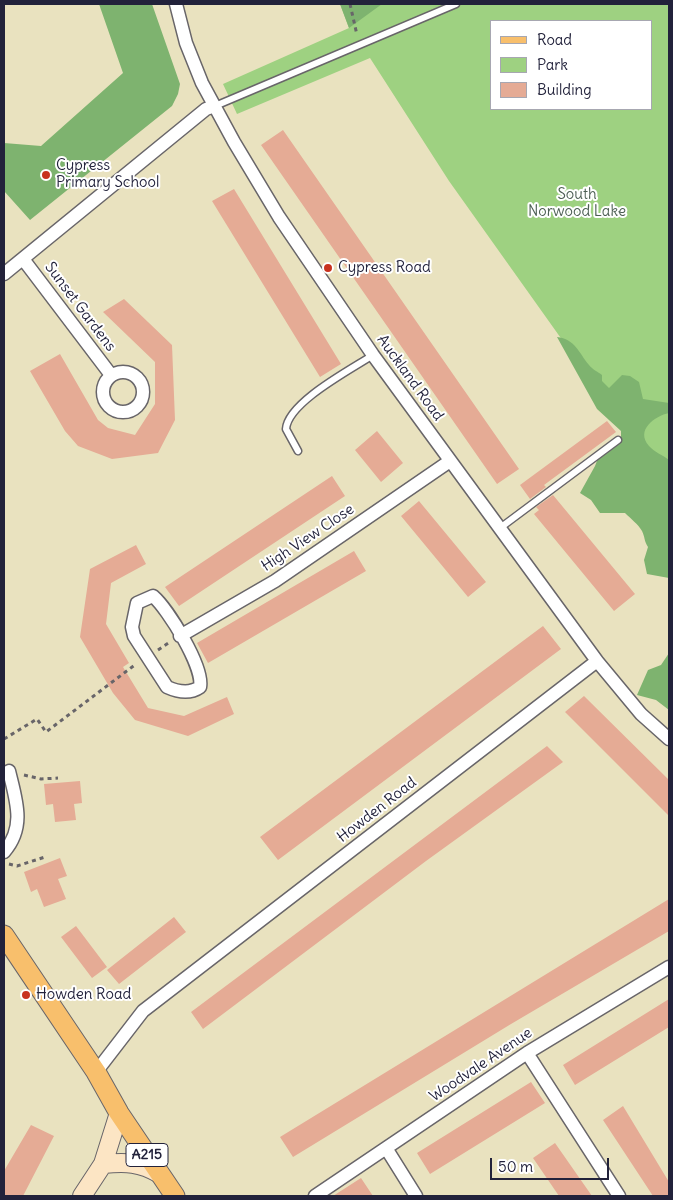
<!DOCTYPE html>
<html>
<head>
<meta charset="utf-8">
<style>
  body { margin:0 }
  #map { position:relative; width:673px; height:1200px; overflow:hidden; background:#e9e2bf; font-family:Delius,sans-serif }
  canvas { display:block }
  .frame { position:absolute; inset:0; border:5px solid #22223b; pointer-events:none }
  .legend { position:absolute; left:490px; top:20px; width:162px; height:90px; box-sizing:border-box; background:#fff; border:1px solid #a7a7b1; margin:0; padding:6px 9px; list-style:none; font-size:15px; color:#22223b }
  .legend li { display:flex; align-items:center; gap:10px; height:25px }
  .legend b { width:25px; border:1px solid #a7a7b1 }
  .scale { position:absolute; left:490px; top:1158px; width:119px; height:22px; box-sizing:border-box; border:2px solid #22223b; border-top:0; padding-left:6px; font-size:15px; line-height:18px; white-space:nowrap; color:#22223b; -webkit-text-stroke:4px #fff; paint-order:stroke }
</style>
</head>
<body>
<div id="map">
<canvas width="673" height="1200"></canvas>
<div class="frame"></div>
<ul class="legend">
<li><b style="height:6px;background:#f8bf6c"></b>Road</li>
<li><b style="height:14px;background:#9ed181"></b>Park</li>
<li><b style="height:14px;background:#e5ab95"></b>Building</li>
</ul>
<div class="scale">50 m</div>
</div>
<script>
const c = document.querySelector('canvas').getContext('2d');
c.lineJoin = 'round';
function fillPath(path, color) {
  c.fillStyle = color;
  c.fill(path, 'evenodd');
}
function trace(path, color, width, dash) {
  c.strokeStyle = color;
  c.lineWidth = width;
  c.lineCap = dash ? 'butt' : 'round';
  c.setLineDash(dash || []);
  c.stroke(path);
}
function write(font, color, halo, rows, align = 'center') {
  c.font = font + ' Delius,sans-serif';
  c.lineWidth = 4;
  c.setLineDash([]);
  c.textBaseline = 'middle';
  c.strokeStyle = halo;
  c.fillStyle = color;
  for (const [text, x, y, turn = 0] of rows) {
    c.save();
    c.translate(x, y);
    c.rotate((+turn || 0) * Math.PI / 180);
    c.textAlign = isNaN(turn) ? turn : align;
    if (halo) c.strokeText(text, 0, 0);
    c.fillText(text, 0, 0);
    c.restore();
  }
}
fillPath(new Path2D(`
  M340,4h329v486l-220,-309 -79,-123 -133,56 -14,-30 126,-56zM492,21h160v88h-160z`), '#9ed181');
fillPath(new Path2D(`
  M99,4h53l28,80 -2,10 -6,12 -142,114 -26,-29v-48l37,3 82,-73z
  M340,4h42l-33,24z
  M557,337c18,2 22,16 32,28 3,4 9,7 13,10v6l7,7 13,-13 8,1 9,6 4,17 26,4v10c-14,3 -34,17 -20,33 5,6 14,9 20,14v118l-22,-4 -3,-14 4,-13c-4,-6 -3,-10 -6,-16 -4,-7 -11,-12 -17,-18h-25l-9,-13 -11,-7 15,-27 7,-18 19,-7v-10l-24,-22z
  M669,653v57l-13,-10 -19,-5 11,-25 13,-5z`), '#7eb36f');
fillPath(new Path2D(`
  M283,130l236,339 -22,15 -236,-339z
  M234,189l107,175 -21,13 -108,-176z
  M124,299l48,46 3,75 -17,33 -46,6 -34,-13 -13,-15 -35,-60 30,-17 38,66 10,8 27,7 20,-31v-42l-52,-50z
  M607,421l9,11 -72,53 2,2 -16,12 -10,-14z
  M377,431l26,32 -22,19 -26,-32z
  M332,476l13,20 -166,110 -14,-19z
  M553,495l82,99 -21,17 -80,-97 5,-4 -3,-3z
  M419,501l67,81 -18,15 -67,-81z
  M136,545l10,19 -35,19 -5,41 23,39 -6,4 25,41 36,8 43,-19 7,17 -46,22 -53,-16 -22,-27 -33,-56 10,-68z
  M354,551l12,20 -158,92 -11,-20z
  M543,626l18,23 -283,211 -18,-23z
  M584,696l85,84v36l-104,-104z
  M547,746l16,16 -137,99 -223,168 -12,-17z
  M80,781l2,22 -8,1 2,16 -21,2 -2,-18 -7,1 -2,-21z
  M60,858l7,18 -9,3 8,20 -22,8 -7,-18 -6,3 -7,-20z
  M669,899v32l-158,93 -218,133 -13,-20z
  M174,917l12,15 -67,52 -12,-14z
  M76,926l31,41 -15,11 -31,-41z
  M669,999v28l-94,58 -12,-20z
  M531,1082l14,21 -115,71 -13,-21z
  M623,1106l46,76v14h-16l-50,-76z
  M31,1125l23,11 -31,60h-19v-25z
  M555,1143l37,53h-33l-26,-38z
  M361,1178l12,18h-40z`), '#e5ab95');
const service = new Path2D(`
  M215,106l241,-102
  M298,451l-12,-22c2,-27 66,-60 87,-74
  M500,528l118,-88`);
const minor = new Path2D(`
  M176,4l10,39 16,40 32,59 45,75 94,138 224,306 44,53 28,25
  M23,259l88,116
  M4,274l202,-165 9,-3
  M103 392a20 20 0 1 1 40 0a20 20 0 1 1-40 0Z
  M153,596c15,13 51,71 47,91 -10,7 -22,5 -33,0l-33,-51 -2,-9 5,-24z
  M180,636l95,-55 175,-120
  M4,852c22,-25 12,-52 5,-81
  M527,1053l92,143
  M96,1072l47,-61 454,-350
  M386,1148l30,48
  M315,1196l212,-143 142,-86`);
const secondary = new Path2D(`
  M103,1164c23,-2 37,-2 57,10
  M82,1196l21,-32 16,-51`);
const primary = new Path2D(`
  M4,935l92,137 23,41 56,83`);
trace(service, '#686569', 9);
trace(minor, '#686569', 15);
trace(secondary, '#686569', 20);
trace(primary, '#686569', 21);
trace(new Path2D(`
  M350,4l7,31
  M158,650l12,-8
  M4,739l33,-20 9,13 90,-68
  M24,775l17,4 17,-1
  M9,864l8,2 28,-9`), '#686569', 3, [4, 4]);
trace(service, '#fff', 6);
trace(minor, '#fff', 12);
trace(secondary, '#fce5c4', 18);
trace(primary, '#f8bf6c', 19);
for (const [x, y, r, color] of [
  [46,175,5,"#c8321e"],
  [328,268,5,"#c8321e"],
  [26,995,5,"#c8321e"]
]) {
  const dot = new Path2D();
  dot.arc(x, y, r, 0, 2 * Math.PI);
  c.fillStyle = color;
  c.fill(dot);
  trace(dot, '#fff', 2);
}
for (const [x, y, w] of [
  [147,1155,42]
]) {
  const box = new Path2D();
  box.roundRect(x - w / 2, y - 11.5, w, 23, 4);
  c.fillStyle = '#fff';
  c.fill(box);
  trace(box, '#22223b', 1);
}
write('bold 14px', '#22223b', null, [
  ["A215",147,1155]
]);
write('15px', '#22223b', '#fff', [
  ["Cypress",56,166],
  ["Primary School",56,183],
  ["Cypress Road",338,268],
  ["Howden Road",36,995]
], 'left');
write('15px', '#4d5f54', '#fff', [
  ["South",577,195],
  ["Norwood Lake",577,212]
]);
write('15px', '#22223b', '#fff', [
  ["Sunset Gardens",80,307,53],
  ["Auckland Road",410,378,54],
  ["High View Close",308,538,-34],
  ["Howden Road",377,810,-38],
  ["Woodvale Avenue",481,1065,-34]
]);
</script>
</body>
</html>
